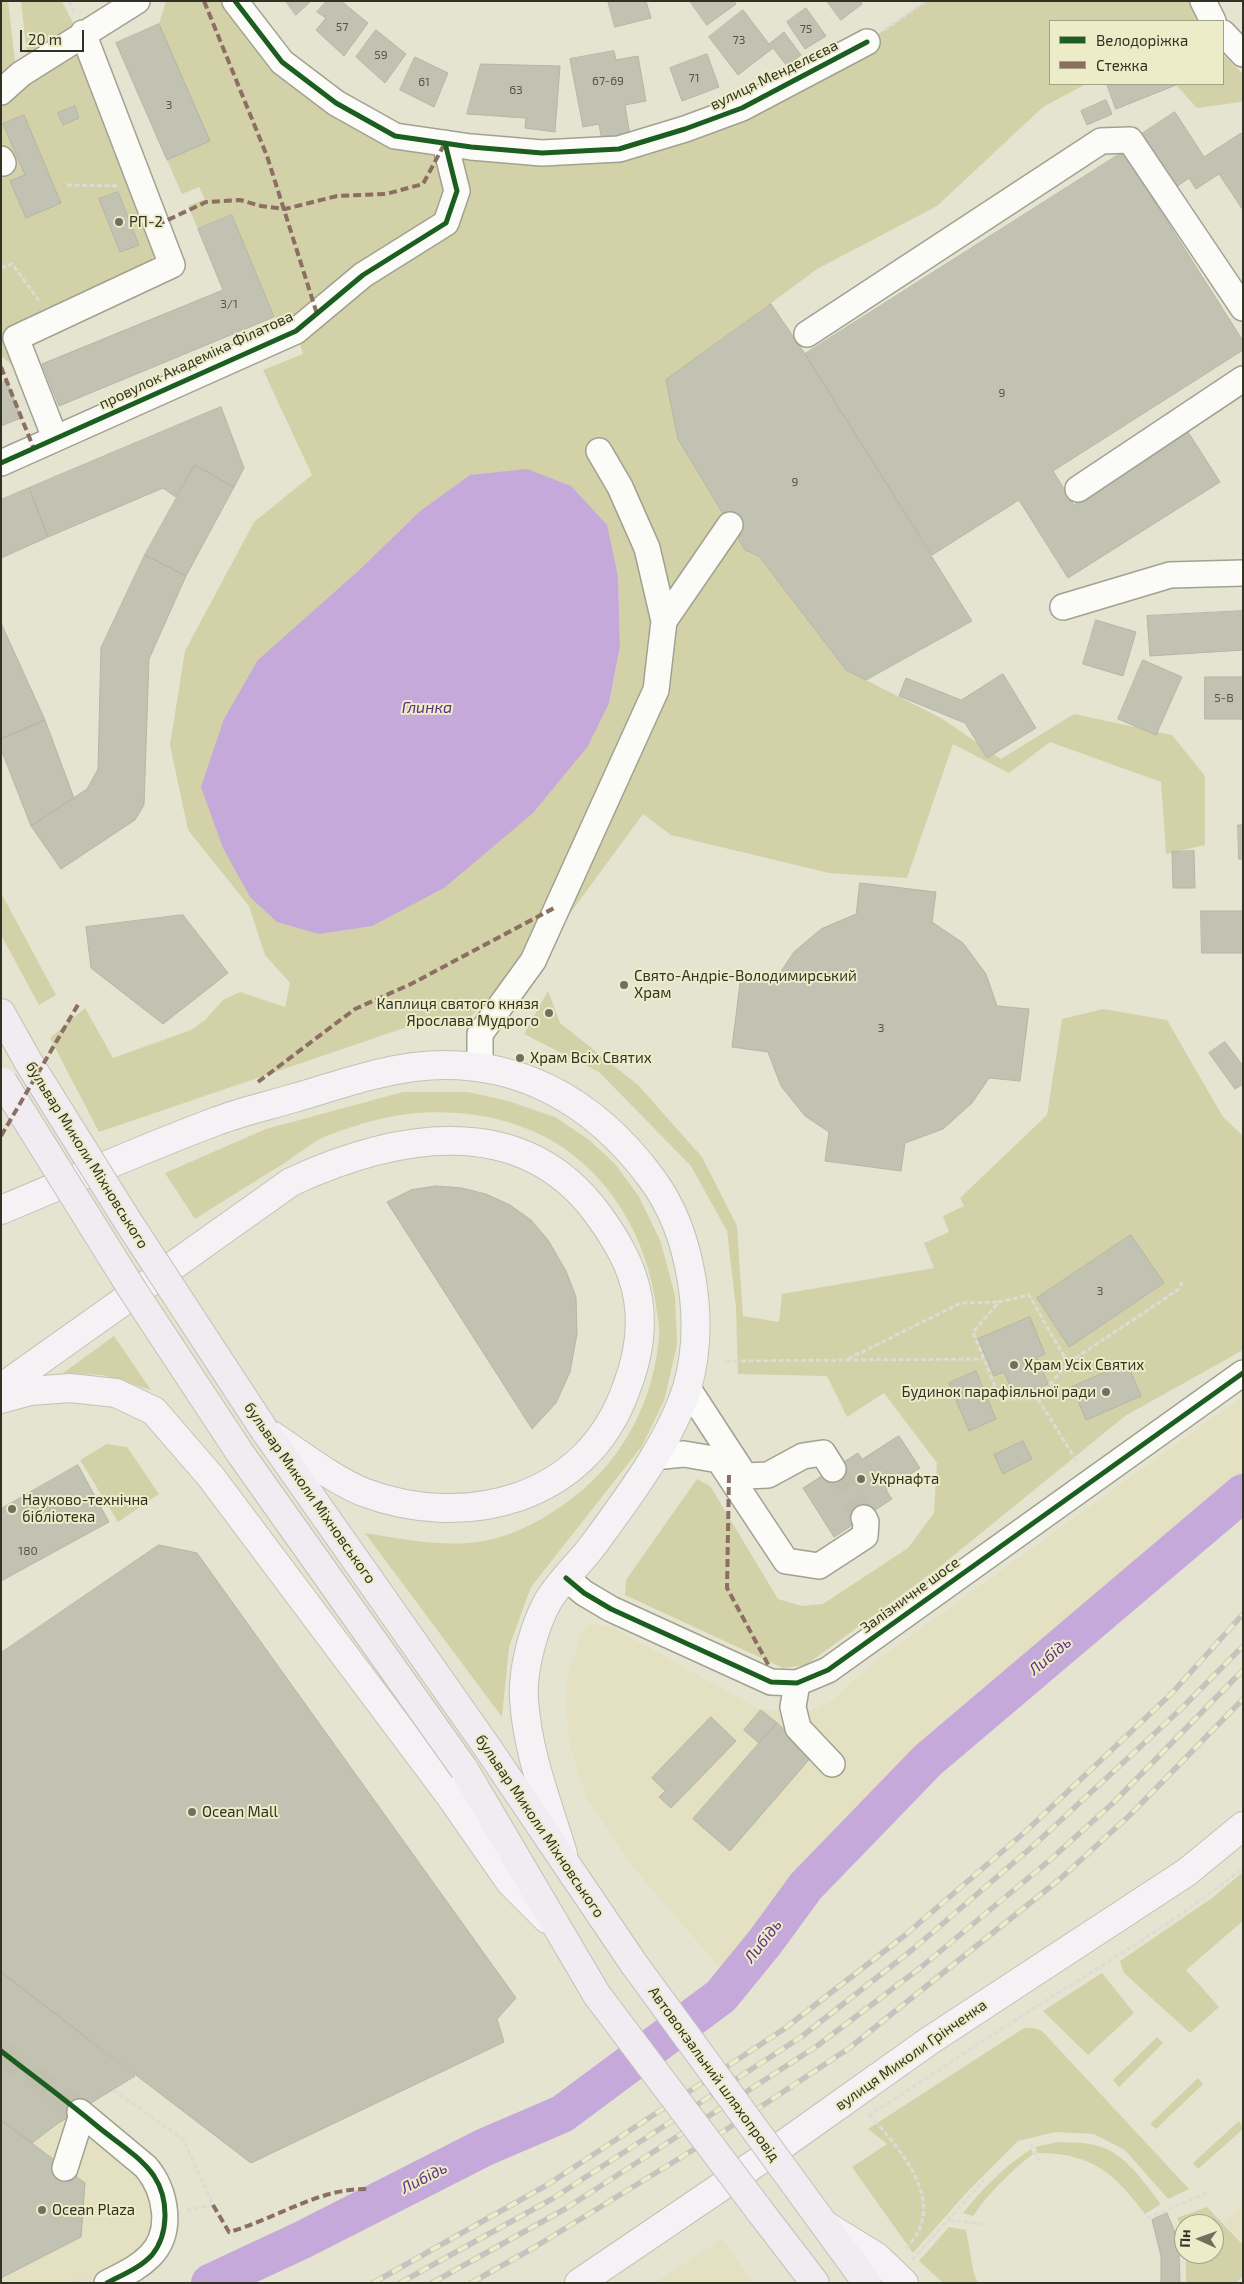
<!DOCTYPE html>
<html>
<head>
<meta charset="utf-8">
<style>
  body { margin:0 }
  #map { position:relative; width:1244px; height:2284px; overflow:hidden; background:#e5e4d0; font-family:"Exo 2",sans-serif }
  canvas { display:block }
  .frame { position:absolute; inset:0; border:2px solid #323224; pointer-events:none }
  .legend { position:absolute; left:1049px; top:20px; width:175px; height:65px; box-sizing:border-box; background:#edecc8; border:1px solid #a2a286; margin:0; padding:6px 9px; list-style:none; font-size:15px; color:#323224 }
  .legend li { display:flex; align-items:center; gap:10px; height:25px }
  .legend b { width:25px; border:1px solid #a2a286 }
  .north { position:absolute; left:1174px; top:2214px; width:50px; height:50px; box-sizing:border-box; background:#edecc8; border:1px solid #a2a286; border-radius:50%; rotate:272deg; font-size:14px; font-weight:700; line-height:20px; text-align:center; color:#323224 }
  .north::after { content:''; display:block; margin:auto; width:18px; height:22px; background:#717060; clip-path:polygon(50% 0,100% 100%,50% 72%,0 100%) }
  .scale { position:absolute; left:20px; top:30px; width:64px; height:22px; box-sizing:border-box; border:2px solid #323224; border-top:0; padding-left:6px; font-size:15px; line-height:18px; white-space:nowrap; color:#323224; -webkit-text-stroke:4px #edecc8; paint-order:stroke }
</style>
</head>
<body>
<div id="map">
<canvas width="1244" height="2284"></canvas>
<div class="frame"></div>
<ul class="legend">
<li><b style="height:6px;background:#1b5e20"></b>Велодоріжка</li>
<li><b style="height:6px;background:#8d6e63"></b>Стежка</li>
</ul>
<div class="north">Пн</div>
<div class="scale">20 m</div>
</div>
<script>
const c = document.querySelector('canvas').getContext('2d');
c.lineJoin = 'round';
function fillPath(path, color) {
  c.fillStyle = color;
  c.fill(path, 'evenodd');
}
function trace(path, color, width, dash) {
  c.strokeStyle = color;
  c.lineWidth = width;
  c.lineCap = dash ? 'butt' : 'round';
  c.setLineDash(dash || []);
  c.stroke(path);
}
function write(font, color, halo, rows, align = 'center') {
  c.font = font + ' "Exo 2",sans-serif';
  c.lineWidth = 4;
  c.setLineDash([]);
  c.textBaseline = 'middle';
  c.strokeStyle = halo;
  c.fillStyle = color;
  for (const [text, x, y, turn = 0] of rows) {
    c.save();
    c.translate(x, y);
    c.rotate((+turn || 0) * Math.PI / 180);
    c.textAlign = isNaN(turn) ? turn : align;
    if (halo) c.strokeText(text, 0, 0);
    c.fillText(text, 0, 0);
    c.restore();
  }
}
fillPath(new Path2D(`
  M1243,1396v88l-330,283 -190,204 -93,-107 -44,-68 -16,-50 -4,-43 1,-25 16,-49 10,-5 20,4 148,82 47,2 23,-11 42,-38z
  M1,2071l122,87 28,32 3,43 -24,28 -43,22h-86z
  M1243,2204v38l-19,-20z
  M723,2238l29,45h-97z`), '#e3e1c1');
fillPath(new Path2D(`
  M1,1h7l8,69 -15,13z
  M21,1h41l15,30 -49,32z
  M166,1h69l47,61 113,74 224,13 248,-107 59,-41h265l11,20h-152v63h36l-43,23 -106,99 -120,63 -151,112 12,58 67,111 14,6 87,114 95,48 60,41 73,-45 98,21 33,41v69l-39,9 -5,-72 -111,-40 -41,31 -56,-29 -46,134 -78,-5 -158,-38 -28,-21 -80,109 -40,43 -53,51 -66,11 -305,104 -49,-94 35,-30 28,50 78,-28 14,-10 18,-20 17,-8 45,15 5,-24 -25,-28 -16,-49 -61,-76 -18,-85 15,-94 69,-129 58,-47 -49,-105 40,-16 -7,-23 -22,-14 -42,-102 -34,14 -10,-23 17,-7 -6,-12 -17,7 -15,-34 -8,-136zM419,512l199,65 2,69 -11,57 -253,-130z
  M81,44l75,209 -10,14 -132,63 15,48 -28,-22v-259z
  M1223,55l20,19v25l-2,3 -44,6 -22,-24h48z
  M1,893l55,102 -17,10 -38,-70z
  M548,991l12,32 78,62 64,72 35,69 6,90 36,6 3,-28 152,-26 -10,-25 25,-11 -6,-16 21,-10 -4,-8 87,-83 15,-96 41,-10 64,11 56,97 20,19v214l-118,66 -188,153 -131,96 -23,3 -158,-73 1,-15 71,-101 13,7 68,113 24,7 21,-2 85,-56 26,-35 3,-50 -53,-70 -37,24 -20,-41 -89,-2 -2,-66 -9,-77 -36,-65 -92,-94 -75,-38z
  M403,1092h65l40,9 47,16 33,22 27,25 23,31 22,45 15,55 2,50 -13,56 -22,45 -111,141 -22,60 -7,70 -137,-184c38,6 79,15 118,8 32,-5 67,-25 92,-45 50,-39 79,-97 84,-160 1,-10 -2,-21 -3,-31 -9,-62 -39,-119 -91,-156 -52,-37 -129,-45 -189,-29 -16,4 -34,10 -50,16 -15,7 -29,19 -43,28 -30,18 -59,37 -88,55l-30,-46 101,-44z
  M114,1336l37,54 -49,-15 -39,-2z
  M107,1444l20,3 32,47 -41,28 -38,-62z
  M1243,1872v49l-57,49 33,37 -29,26 -66,-60 -4,-12 92,-63z
  M1102,1973l32,40 -46,42 -45,-44z
  M1024,2028h10l8,3 147,158 -21,10 -43,-49 -31,-16 -39,-2 -37,9 -49,49 -56,63 -61,-86 35,-23 -19,-15z
  M1157,2037l6,6 -44,44 -6,-7z
  M1198,2078l5,6 -47,45 -6,-5z
  M1239,2121l4,8 -45,40 -5,-6z
  M1058,2142c11,1 22,0 32,2 33,5 52,36 71,60l-16,10c-31,-41 -53,-61 -107,-61l-3,-6z
  M1031,2149l2,5c-23,18 -43,37 -60,62l-10,-3c20,-25 41,-46 68,-64z
  M1207,2207l36,38v31l-7,7h-50v-29h28v-30h-30v9l-7,-15z
  M949,2227l17,3 8,44 4,9h-35l-24,-22z`), '#d3d1a7');
fillPath(new Path2D(`
  M527,469l44,17 36,39 11,52 2,69 -11,57 -21,43 -55,67 -89,75 -72,38 -53,8 -42,-12 -27,-25 -27,-49 -22,-61 23,-68 34,-59 98,-87 63,-61 51,-37z`), '#c5a9da');
trace(new Path2D(`
  M210,2283l92,-43 183,-93 77,-33 159,-118 44,-54 41,-56 122,-126 315,-267`), '#c5a9da', 38);
const building = new Path2D(`
  M286,1h25l-15,14z
  M327,1h14l27,22 -24,33 -28,-26 10,-12 -9,-6z
  M608,1h38l5,17 -36,9z
  M690,1h44l2,3 -29,21z
  M827,1h33l2,3 -21,16z
  M806,8l20,28 -21,13 -18,-27z
  M743,10l26,34 15,-12 17,23 -14,11 -14,-18 -35,27 -29,-38z
  M159,24l51,117 -43,19 -51,-117z
  M376,30l30,24 -21,29 -29,-26z
  M614,51l2,9 22,-4 8,45 -21,4 5,31 -28,5 -3,-17 -16,3 -13,-68z
  M707,54l12,33 -37,14 -12,-33z
  M415,57l33,16 -14,34 -34,-17z
  M481,64l79,2 -5,66 -30,-4 1,-10 -59,-4z
  M1107,84h68l1,1 -60,24z
  M1106,100l6,14 -25,11 -6,-14z
  M75,106l4,12 -16,7 -5,-12z
  M1175,112l29,45 37,-24 2,3v74l-24,-36 -23,15 -7,-11 -14,10 -35,-53z
  M24,115l37,88 -35,15 -16,-37 15,-6 -22,-51z
  M1123,152l120,189v9l-190,121 21,34 114,-73 32,50 -152,96 -49,-78 -87,55 -127,-201z
  M118,192l21,53 -19,7 -21,-53z
  M232,215l42,102 -215,89 -17,-42 181,-74 -25,-61z
  M771,304l34,50 167,267 -106,59 -20,-10 -87,-114 -14,-6 -67,-111 -12,-59z
  M7,381l14,37 -20,8v-43z
  M221,407l23,61 -10,19 -39,-22 -19,32 -13,-9 -115,49 -19,-49z
  M195,465l39,22 -48,89 -41,-21z
  M29,488l19,49 -47,21v-58z
  M145,555l41,21 -37,83 -5,146 -9,15 -74,49 -30,-43 56,-37 11,-20 3,-121z
  M1243,611v39l-93,6 -3,-40z
  M1096,620l40,12 -13,44 -40,-12z
  M1,623l44,97 -44,19z
  M1143,660l39,17 -26,58 -38,-16z
  M1003,674l33,54 -49,30 -22,-35 -66,-27 7,-18 55,22z
  M1205,677h38v42h-38z
  M45,720l29,78 -43,28 -30,-77v-10z
  M1238,825h5v34h-4z
  M1194,851l1,37h-22l-1,-36z
  M860,883l76,9 -4,30 31,21 23,31 11,32 32,3 -9,72 -31,-3 -17,25 -29,26 -38,14 -4,28 -76,-10 4,-29 -24,-16 -24,-30 -13,-34 -36,-5 9,-72 35,4 18,-27 27,-23 35,-15z
  M1201,911h42v42h-41z
  M183,915l45,58 -65,51 -72,-56 -5,-41z
  M1225,1042l18,24v18l-8,5 -26,-36z
  M436,1186l26,2 24,6 24,11 21,15 17,20 18,31 10,26 1,37 -7,38 -14,31 -24,26 -145,-227 24,-12z
  M1131,1235l33,48 -95,64 -32,-49z
  M1030,1317l15,37 -8,3 11,27 -33,14 -11,-26 -10,4 -16,-37z
  M1127,1363l14,33 -55,24 -14,-33z
  M976,1371l20,48 -27,12 -20,-48z
  M899,1436l21,32 -34,22 6,9 -58,38 -31,-49 55,-35 4,6z
  M1023,1441l9,18 -29,15 -9,-19z
  M78,1465l31,57 -108,59v-72z
  M159,1545l38,8 319,445 -19,21 7,23 -253,121 -250,-191v-319z
  M761,1710l16,13 -18,20 -15,-13z
  M711,1717l25,24 -65,67 -12,-11 6,-6 -13,-13z
  M777,1723l36,32 -83,96 -37,-32z
  M1,1972l134,104 -78,48 -25,19 -31,-23z
  M1,2120l84,63 -4,54 -80,41z
  M1167,2213l7,17 5,23 1,30h-19v-27l-9,-36z`);
fillPath(building, '#c2c2b2');
trace(building, '#b6b5a6', 1);
trace(new Path2D(`
  M833,1469l31,49
  M1,2051l79,61`), '#c1c0ae', 25, [25, 12]);
const minor = new Path2D(`
  M235,1l47,61 54,41 59,33 76,11 71,6 77,-4 66,-20 57,-21 125,-66
  M1203,1l10,20
  M1223,33l20,21
  M1,92l20,-18 116,-73
  M1,159l2,4
  M807,334l294,-193 29,-1 113,168
  M55,438l-39,-100 156,-73 -89,-232
  M1,463l295,-132 67,-56 83,-52 11,-32 -12,-48
  M1078,489l165,-110
  M1063,607l107,-32 73,-2
  M664,621l66,-96
  M480,1068v-34l53,-73 123,-271 8,-69 -17,-73 -27,-61 -21,-36
  M687,1387l58,89 23,-1 35,-19 20,-3 10,16
  M653,1457l31,-3 35,6 67,101 33,5 46,-30 1,-14 -2,-4
  M566,1578l18,15 27,16 160,73 26,1 31,-13 415,-297
  M797,1683l-4,24 5,21 34,36
  M80,2112l66,55c20,24 28,65 4,89 -13,13 -28,19 -43,27
  M65,2168l17,-54`);
const major = new Path2D(`
  M1,1210c72,-30 143,-62 216,-89 25,-10 51,-15 77,-23 38,-11 81,-26 120,-31 100,-12 180,33 238,112 40,54 54,144 35,209 -17,54 -60,111 -93,156 -14,19 -34,37 -46,57 -14,25 -26,69 -24,98 3,53 24,105 39,155
  M1,1388l290,-206c102,-47 229,-73 306,31 19,26 36,54 41,86 5,30 -1,62 -12,90 -39,111 -160,142 -263,103 -32,-13 -69,-43 -98,-61
  M1,1399l29,-8 40,-3 46,5 38,18 57,66 237,316 62,89 37,37
  M825,2225l52,32 27,26
  M579,2283l205,-139 145,-103 258,-169 56,-46`);
const highway = new Path2D(`
  M1,1013l28,50
  M265,1431l222,316 147,217
  M464,1769l133,226
  M794,2183l73,100
  M759,2210l56,73`);
trace(minor, '#a2a192', 28);
trace(major, '#c1c1b7', 30);
trace(highway, '#c1c1b7', 30);
trace(new Path2D(`
  M69,1l5,11
  M884,30l42,-29
  M67,185l52,1
  M1,268l11,-4 28,38
  M848,1359l113,-56 38,-1
  M726,1361l257,-2
  M1068,1363l-39,-68 -30,7 -26,30 27,67h38l30,-36 111,-74 4,-10
  M1038,1399l40,64
  M113,2090l70,49 30,66 -26,5
  M870,2115c31,36 81,90 35,134
  M868,2116c53,-34 106,-70 160,-104 73,-46 147,-90 215,-144
  M1031,2144l8,17
  M1147,2218l60,-25
  M949,2220l34,4
  M912,2260l72,-80
  M72,2283l13,-7`), '#dcdcd6', 3, [5, 2.5]);
trace(minor, '#fbfbf8', 25);
trace(major, '#f4f2f4', 28);
trace(highway, '#f0ecf1', 28);
const rail = new Path2D(`
  M373,2283l174,-98 237,-156 120,-93 121,-104 147,-139 71,-79
  M400,2283l152,-84 249,-162 111,-87 121,-104 149,-138 61,-62
  M432,2283l133,-74 252,-163 103,-78 130,-108 63,-57 130,-133
  M471,2283l64,-36 189,-116 124,-82 212,-170 70,-64 113,-116`);
trace(rail, '#c4c4bf', 5.5);
trace(rail, '#edecc8', 4, [11]);
const highwayBridge = new Path2D(`
  M29,1063l98,157 138,211
  M3,1082l129,207 108,164 224,316
  M634,1964l160,219
  M597,1995l162,215`);
trace(highwayBridge, '#c1c1b7', 30, []);
trace(highwayBridge, '#f0ecf1', 28);
trace(new Path2D(`
  M204,1l63,155 50,158
  M157,225l49,-23 34,-2 21,6 24,3 52,-13 49,-2 37,-10 22,-41
  M1,367l33,82
  M258,1082l97,-73 56,-25 145,-77
  M1,1136l78,-133
  M729,1475l-2,113 43,80
  M213,2205l16,27c47,-13 91,-45 141,-43`), '#8d6e63', 4, [8, 4]);
trace(new Path2D(`
  M235,1l47,61 54,41 59,33 76,11 71,6 77,-4 66,-20 57,-21 125,-66
  M1,463l295,-132 67,-56 83,-52 11,-32 -12,-48
  M566,1578l18,15 27,16 160,73 26,1 31,-13 415,-297
  M1,2051c32,25 65,49 96,75 18,15 43,30 57,50 15,23 15,58 -2,79 -12,13 -30,20 -45,28`), '#1b5e20', 5);
for (const [x, y, r, color] of [
  [119,222,5,"#717060"],
  [624,985,5,"#717060"],
  [549,1013,5,"#717060"],
  [520,1058,5,"#717060"],
  [1014,1365,5,"#717060"],
  [1106,1392,5,"#717060"],
  [861,1479,5,"#717060"],
  [12,1509,5,"#717060"],
  [192,1812,5,"#717060"],
  [42,2210,5,"#717060"]
]) {
  const dot = new Path2D();
  dot.arc(x, y, r, 0, 2 * Math.PI);
  c.fillStyle = color;
  c.fill(dot);
  trace(dot, '#edecc8', 2);
}
write('12px', '#565648', null, [
  ["57",342,27],
  ["75",806,29],
  ["73",739,40],
  ["59",381,55],
  ["71",694,78],
  ["67-69",608,81],
  ["61",424,82],
  ["63",516,90],
  ["3",169,105],
  ["3/1",229,304],
  ["9",1002,393],
  ["9",795,482],
  ["5-В",1224,698],
  ["3",881,1028],
  ["3",1100,1291],
  ["180",28,1551]
]);
write('15px', '#323224', '#edecc8', [
  ["вулиця Менделєєва",774,75,-26],
  ["провулок Академіка Філатова",196,360,-25],
  ["бульвар Миколи Міхновського",87,1155,58],
  ["бульвар Миколи Міхновського",310,1493,55],
  ["Залізничне шосе",910,1595,-36],
  ["бульвар Миколи Міхновського",540,1826,56],
  ["вулиця Миколи Грінченка",911,2055,-35],
  ["Автовокзальний шляхопровід",714,2074,54]
]);
write('15px', '#323224', '#edecc8', [
  ["РП-2",129,222],
  ["Свято-Андріє-Володимирський",634,976],
  ["Храм",634,993],
  ["Каплиця святого князя",539,1004,"right"],
  ["Ярослава Мудрого",539,1021,"right"],
  ["Храм Всіх Святих",530,1058],
  ["Храм Усіх Святих",1024,1365],
  ["Будинок парафіяльної ради",1096,1392,"right"],
  ["Укрнафта",871,1479],
  ["Науково-технічна",22,1500],
  ["бібліотека",22,1517],
  ["Ocean Mall",202,1812],
  ["Ocean Plaza",52,2210]
], 'left');
write('italic 16px', '#612f8a', '#edecc8', [
  ["Глинка",427,708],
  ["Либідь",1050,1656,-40],
  ["Либідь",763,1941,-52],
  ["Либідь",424,2178,-27]
]);
</script>
</body>
</html>
